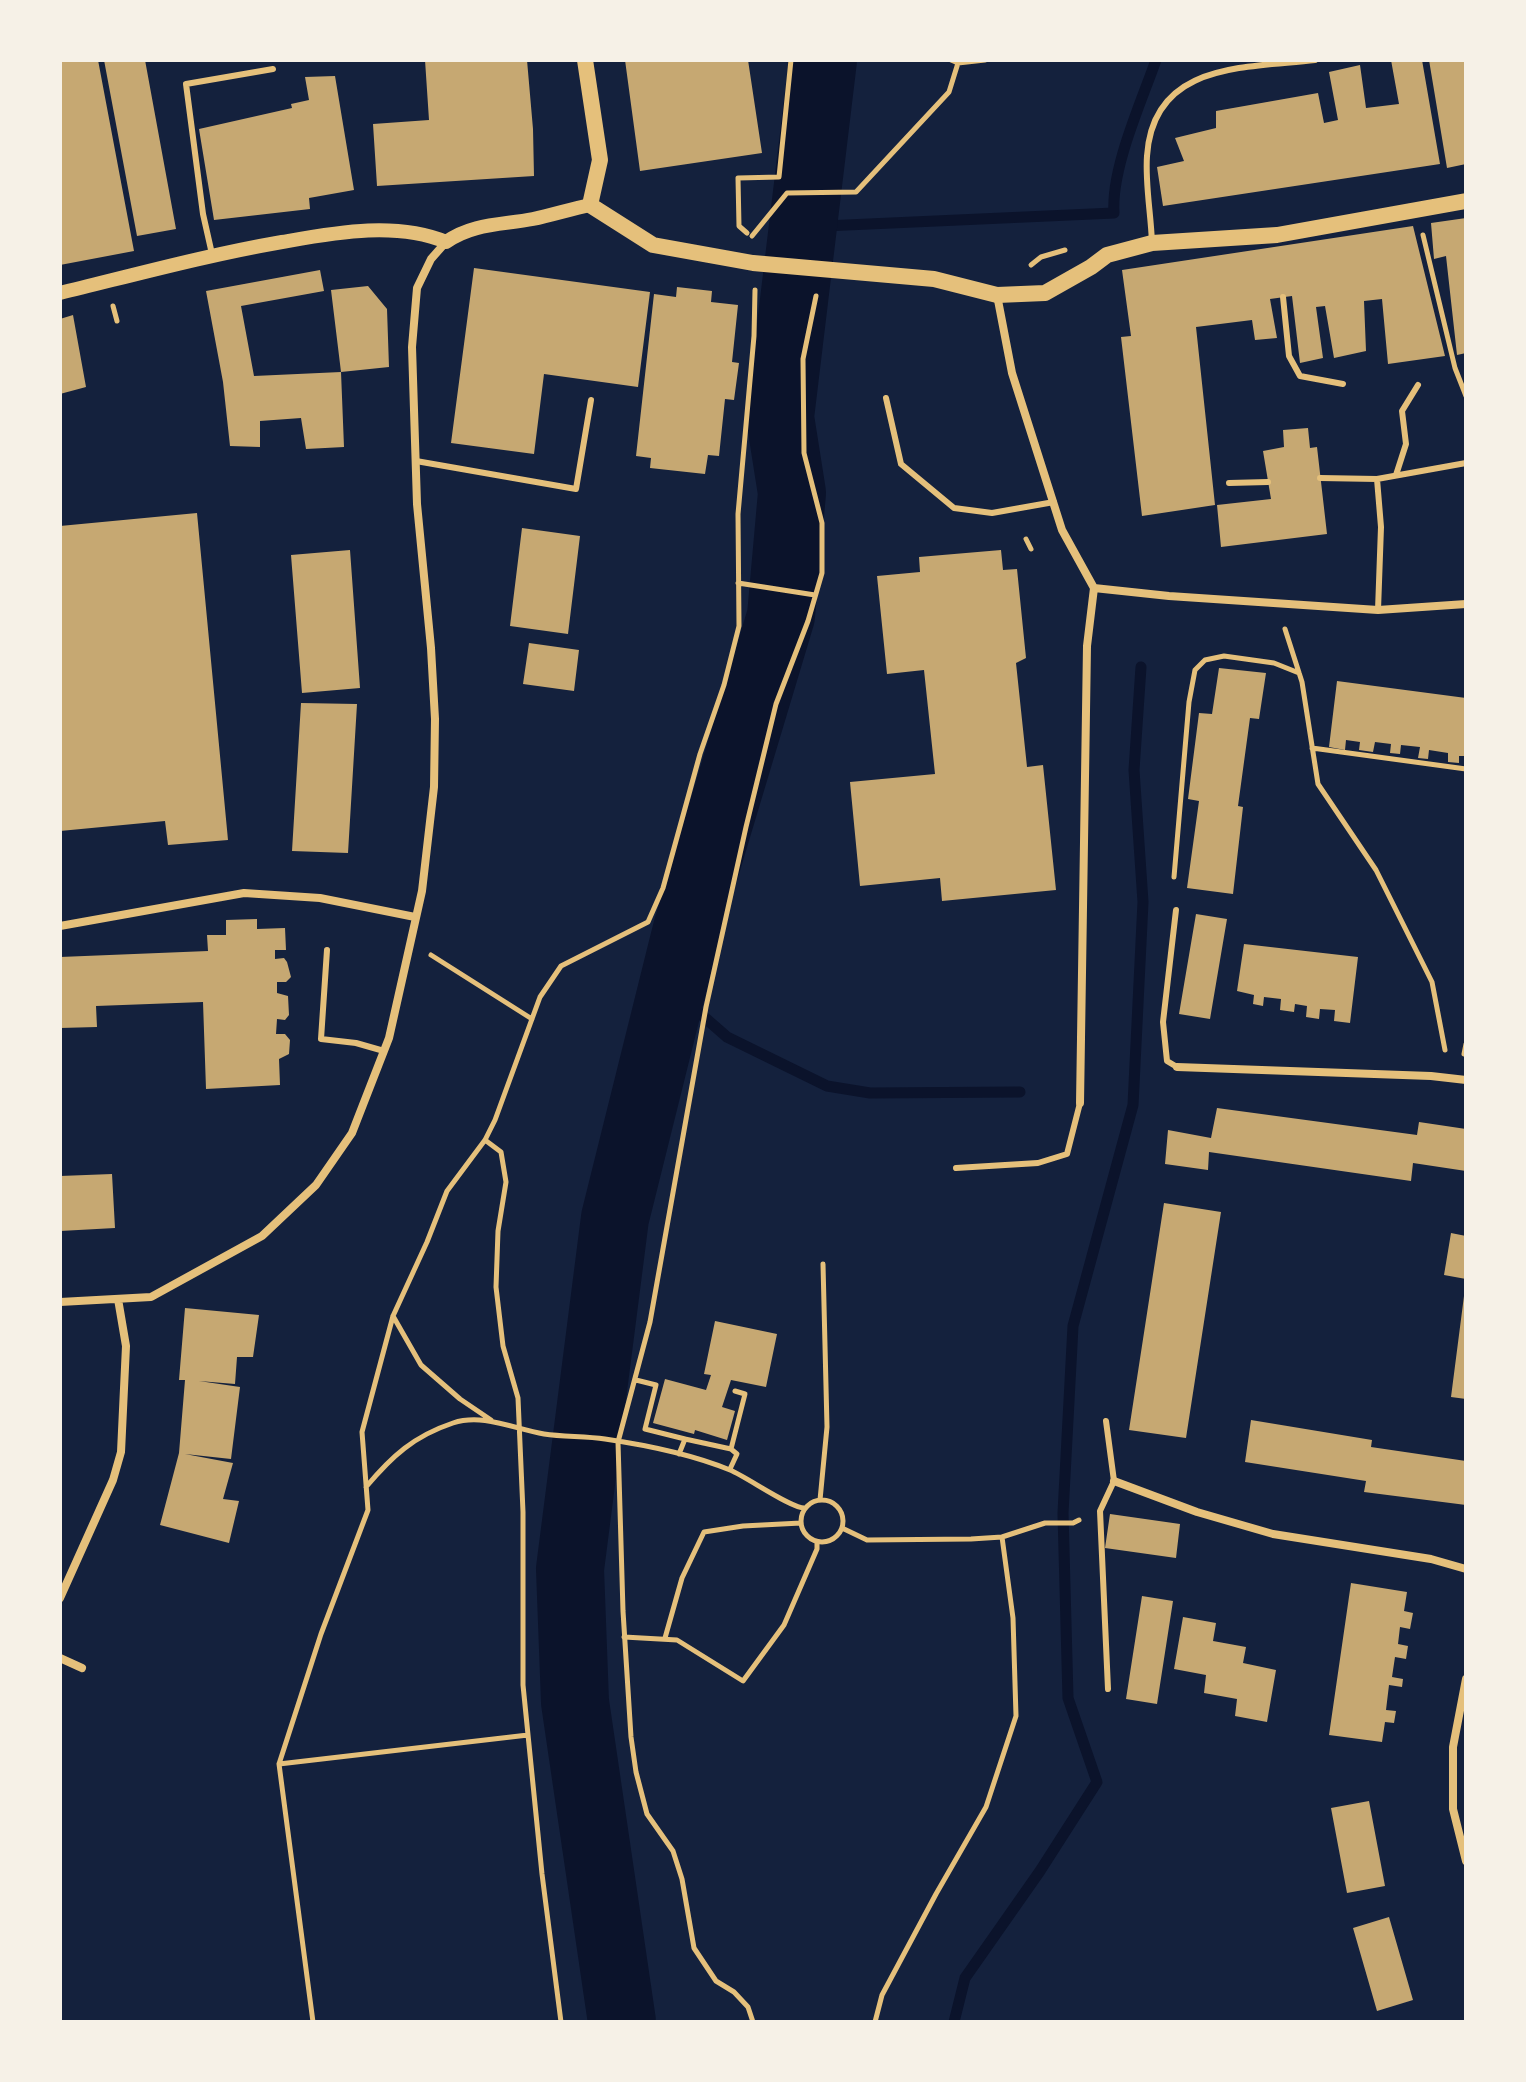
<!DOCTYPE html>
<html>
<head>
<meta charset="utf-8">
<style>
  body { margin:0 }
  #map { position:relative; width:1526px; height:2082px; overflow:hidden; background:#14213d; font-family:"Alegreya Sans",sans-serif }
  canvas { display:block }
  .frame { position:absolute; inset:0; border:62px solid #f6f1e7; pointer-events:none }
</style>
</head>
<body>
<div id="map">
<canvas width="1526" height="2082"></canvas>
<div class="frame"></div>
</div>
<script>
const c = document.querySelector('canvas').getContext('2d');
c.lineJoin = 'round';
function trace(path, color, width, dash) {
  c.strokeStyle = color;
  c.lineWidth = width;
  c.lineCap = dash ? 'butt' : 'round';
  c.setLineDash(dash || []);
  c.stroke(path);
}
function fillPath(path, color) {
  c.fillStyle = color;
  c.fill(path, 'evenodd');
}
trace(new Path2D(`
  M802,227l312,-14c-3,-45 27,-110 42,-153
  M672,989l55,48 100,49 43,7 150,-1
  M954,2022l11,-44 75,-107 57,-89 -29,-84 -5,-185 10,-187 60,-221 10,-203 -9,-132 7,-103`), '#0b132b', 11);
trace(new Path2D(`
  M622,2022l-47,-320 -5,-133 45,-351 72,-289 94,-313 11,-123 -12,-76 43,-357`), '#0b132b', 68);
fillPath(new Path2D(`
  M60,60h38l36,191 -74,14z
  M104,60h41l31,169 -39,7z
  M425,60h102l6,69 1,47 -157,10 -4,-62 56,-4z
  M625,60h123l14,93 -122,18z
  M1391,60h31l18,104 -277,42 -6,-39 27,-6 -9,-23 41,-10v-17l102,-18 6,30 14,-3 -9,-48 31,-7 6,43 33,-4z
  M1429,60h37v104l-19,4z
  M335,76l19,114 -45,8 1,11 -96,11 -15,-91 93,-21 -1,-4 18,-4 -4,-23z
  M1466,218v135l-9,2 -11,-99 -12,3 -3,-36z
  M1413,226l32,130 -57,8 -6,-65 -18,2 2,50 -32,7 -9,-52 -9,1 7,51 -23,5 -8,-67 -22,3 7,39 -22,2 -3,-20 -56,7 19,178 -73,11 -21,-179 10,-1 -9,-66z
  M474,268l176,24 -12,95 -94,-13 -10,80 -83,-11z
  M320,270l4,21 -83,15 13,70 87,-4 3,75 -38,2 -5,-31 -41,3v26l-30,-1 -7,-64 -17,-91z
  M368,286l19,23 2,58 -48,5 -10,-82z
  M677,287l35,4 -1,11 27,3 -6,57 7,1 -5,37 -9,-1 -6,57 -11,-1 -3,19 -55,-6 1,-10 -15,-2 18,-162 22,3z
  M73,315l13,72 -26,7v-75z
  M1308,428l2,20 7,-1 10,87 -106,13 -4,-42 54,-6 -8,-48 21,-4 -1,-17z
  M197,513l31,327 -60,5 -3,-24 -105,10v-305z
  M522,528l58,8 -12,98 -58,-8z
  M350,550l10,138 -58,5 -11,-138z
  M1001,550l2,20 14,-1 9,89 -10,5 11,104 16,-2 13,125 -114,11 -2,-23 -80,8 -10,-104 85,-8 -11,-104 -37,4 -10,-98 43,-4 -1,-15z
  M529,643l50,7 -5,41 -51,-7z
  M1219,668l47,5 -7,46 -9,-1 -12,88 5,1 -10,87 -46,-6 12,-87 -11,-2 11,-86 13,1z
  M1337,681l129,17v58h-7v7l-11,-1v-9l-19,-3 -1,9 -10,-1 2,-11 -19,-2 -1,9 -10,-1 1,-9 -16,-2 -2,10 -14,-2 1,-8 -14,-2 -1,10 -16,-3z
  M301,703l56,1 -9,149 -56,-2z
  M1196,914l31,5 -17,100 -31,-5z
  M257,919v10l28,-1 1,22h-11v9l9,-1 3,4 4,15 -5,5h-9v11l11,3 1,19 -4,5 -8,-1 -1,15h9l5,6 -1,14 -10,5 1,26 -74,4 -3,-87 -107,4 1,21 -37,1v-71l148,-6 -1,-16h19v-15z
  M1244,944l114,13 -8,66 -16,-2 1,-11 -15,-1 -1,10 -13,-2 1,-11 -12,-2 -1,8 -14,-2 1,-11 -17,-2 -1,9 -10,-2 1,-9 -17,-4z
  M1217,1108l200,27 2,-13 47,7v42l-53,-8 -2,18 -202,-29 -1,18 -43,-6 3,-34 43,8z
  M112,1174l3,54 -55,3v-55z
  M1164,1203l57,9 -35,226 -57,-8z
  M1451,1233l15,3v43l-22,-4z
  M1464,1296h2v103l-15,-2z
  M185,1308l74,7 -6,42h-16l-2,27 -36,-3 41,6 -9,72 -46,-5 48,9 -10,36 16,2 -10,42 -69,-18 19,-72 6,-73h-6z
  M715,1321l62,13 -11,53 -35,-7 -9,27 13,4 -8,29 -32,-10 -1,4 -41,-11 12,-44 41,11 5,-15 -7,-1z
  M1251,1420l121,20 -1,7 95,14v44l-102,-13 2,-11 -121,-19z
  M1110,1514l70,10 -4,34 -71,-10z
  M1351,1583l56,9 -3,19 9,2 -3,16 -10,-2 -2,17 10,2 -2,13 -11,-2 -3,20 11,2 -1,8 -13,-2 -3,25 10,1 -2,12 -9,-1 -3,20 -53,-7z
  M1142,1596l31,5 -16,103 -31,-5z
  M1183,1617l33,6 -3,18 33,6 -3,16 33,7 -9,52 -32,-6 2,-17 -33,-6 2,-18 -32,-6z
  M1369,1801l16,85 -38,7 -16,-85z
  M1389,1917l24,83 -36,11 -24,-83z`), '#c6a872');
trace(new Path2D(`
  M958,63l27,-3
  M747,233l-8,-7 -1,-48 41,-1 12,-117
  M1423,235l32,133 11,28
  M752,236l35,-43 69,-1 93,-100 9,-29 -7,-3
  M1031,265l10,-8 24,-7
  M113,306l4,15
  M1026,539l5,10
  M738,583l77,12
  M1285,629l17,53 16,102 58,86 56,112 13,68
  M1312,748l154,21
  M1174,877l15,-175 6,-32 10,-10 19,-4 50,7 25,10
  M431,955l101,64
  M1464,1054l2,-10
  M485,1140l16,12 5,30 -8,49 -2,56 7,59 15,52 5,114v173l19,189 19,148
  M393,1316l28,49 39,34 31,21
  M636,1380l20,5 -11,44 40,10
  M731,1449l14,-55 -10,-3
  M679,1454l6,-15 46,10 6,5 -7,15
  M366,1487c26,-31 48,-51 87,-64 30,-10 61,6 91,11 20,3 41,2 61,5 41,6 86,15 125,31 17,7 62,39 75,38
  M801 1521a21 21 0 1 1 42 0a21 21 0 1 1-42 0Z
  M820,1500l7,-73 -4,-163
  M842,1528l25,12 104,-1 31,-2 43,-14h28l6,-3
  M624,1637l53,3 66,41 41,-56 33,-76v-7
  M665,1638l17,-60 22,-46 39,-6 58,-3
  M279,1764l249,-29
  M313,2022l-34,-258 42,-130 47,-124 -6,-78 31,-116 34,-74 20,-51 38,-51 10,-20 45,-123 21,-31 87,-44 15,-34 37,-134 24,-69 15,-59 -1,-112 16,-178 1,-46
  M753,2022l-5,-15 -14,-15 -18,-11 -22,-33 -12,-69 -9,-28 -26,-37 -11,-42 -5,-35 -8,-126 -5,-169 32,-120 56,-315 40,-180 30,-123 32,-83 14,-48v-50l-18,-70 -1,-94 13,-63
  M875,2022l7,-27 54,-101 50,-87 30,-91 -3,-98 -11,-81`), '#e5c07b', 5);
trace(new Path2D(`
  M1152,243c-1,-29 -7,-59 -5,-87 6,-94 98,-88 168,-96
  M212,254l-9,-40 -17,-130 87,-15
  M1283,297l6,59 11,20 43,8
  M886,398l15,66 53,44 38,5 62,-11
  M416,461l160,28 15,-89
  M1396,475l10,-31 -4,-33 16,-26
  M1320,478l57,1 89,-16
  M1377,479l4,48 -3,83
  M1229,483l39,-1
  M1176,910l-13,112 4,39 10,6
  M327,950l-6,89 35,4 28,8
  M956,1168l82,-5 29,-9 13,-51
  M1106,1421l8,60 -14,30 8,178`), '#e5c07b', 6);
trace(new Path2D(`
  M997,295l15,78 50,157 32,58 -7,58 -7,457
  M1094,588l75,8 209,14 88,-6
  M60,926l184,-33 76,5 95,19
  M1177,1067l254,9 35,4
  M60,1302l91,-5 111,-61 54,-51 36,-52 37,-95 33,-147 12,-104 1,-68 -4,-71 -14,-144 -5,-157 5,-59 14,-29 15,-17
  M1114,1481l83,31 76,22 158,25 35,10
  M60,1598l53,-118 8,-28 5,-106 -8,-47
  M60,1658l22,10
  M1466,1679l-13,68v62l13,52`), '#e5c07b', 8);
trace(new Path2D(`
  M60,293c74,-18 147,-38 222,-51 52,-9 113,-21 164,0 27,-19 56,-17 87,-23 19,-4 38,-10 57,-14`), '#e5c07b', 14);
trace(new Path2D(`
  M585,60l15,100 -10,45 63,40 100,18 181,16 63,16 48,-2 46,-26 16,-12 45,-12 125,-8 189,-34`), '#e5c07b', 16);
</script>
</body>
</html>
